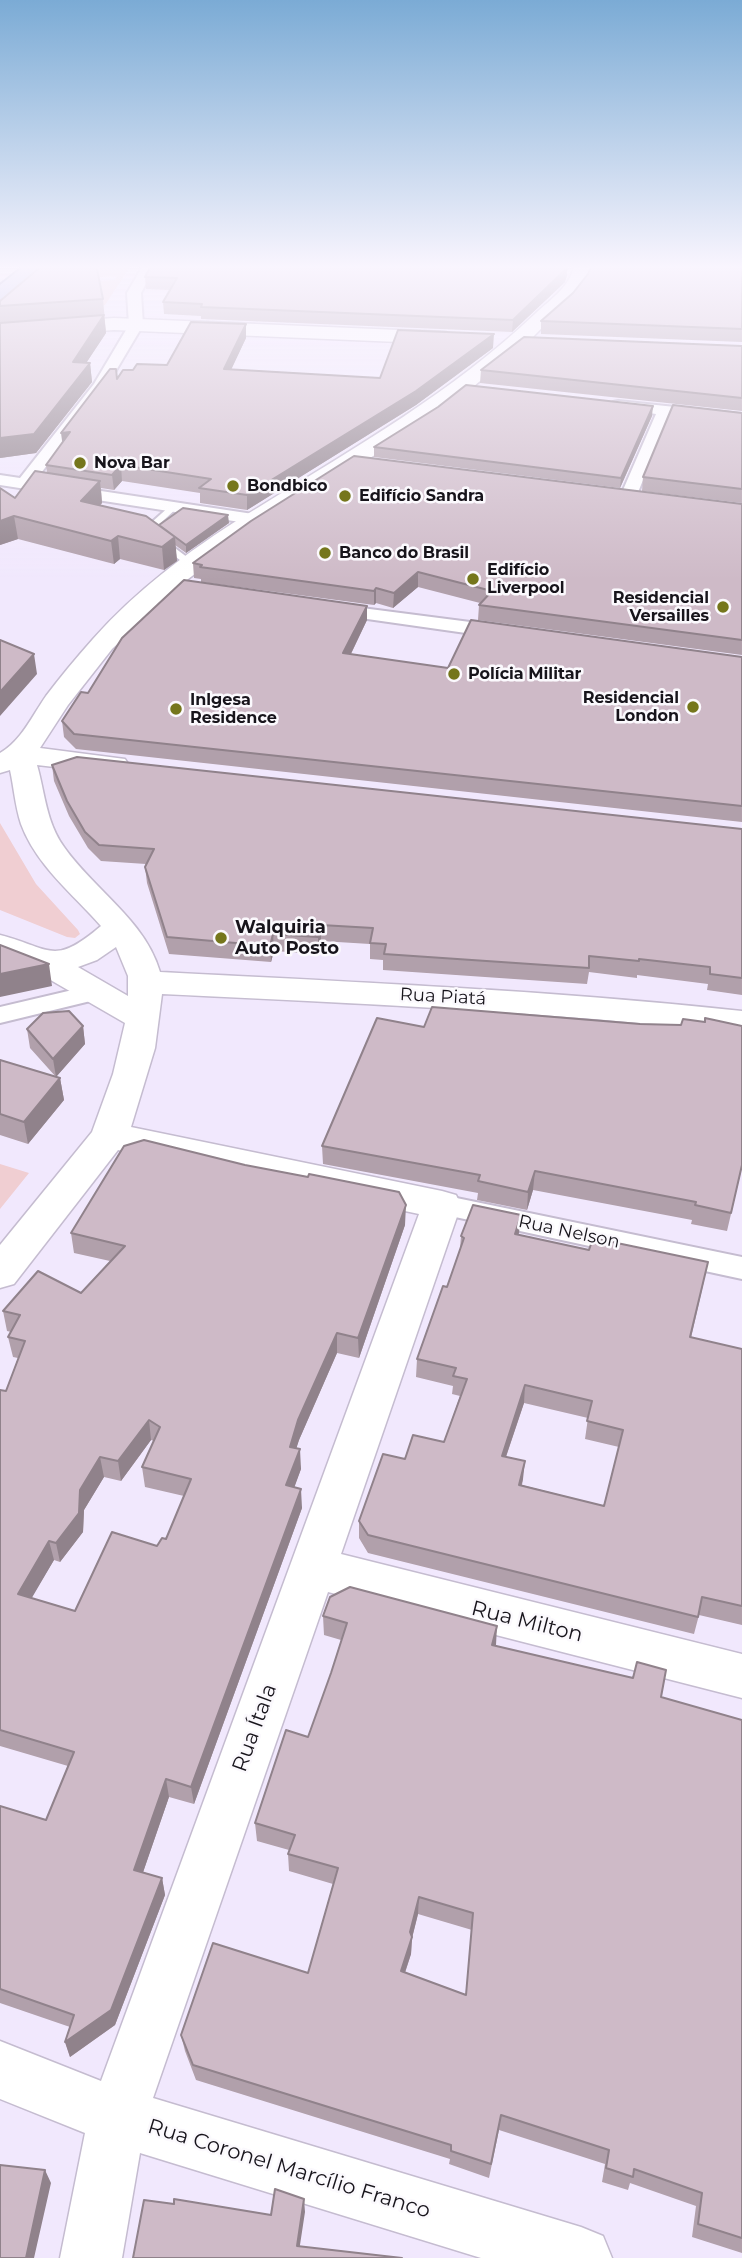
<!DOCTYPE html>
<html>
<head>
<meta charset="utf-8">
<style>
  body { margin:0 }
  canvas { display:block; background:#f1e8fd }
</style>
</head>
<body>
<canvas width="742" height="2258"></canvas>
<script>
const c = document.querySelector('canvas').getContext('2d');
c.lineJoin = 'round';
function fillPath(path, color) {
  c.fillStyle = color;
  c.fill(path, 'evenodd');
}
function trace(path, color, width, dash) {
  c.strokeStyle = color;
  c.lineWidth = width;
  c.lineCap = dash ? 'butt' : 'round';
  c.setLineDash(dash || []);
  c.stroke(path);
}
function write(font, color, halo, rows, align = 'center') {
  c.font = font + ' Montserrat,sans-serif';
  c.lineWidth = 5;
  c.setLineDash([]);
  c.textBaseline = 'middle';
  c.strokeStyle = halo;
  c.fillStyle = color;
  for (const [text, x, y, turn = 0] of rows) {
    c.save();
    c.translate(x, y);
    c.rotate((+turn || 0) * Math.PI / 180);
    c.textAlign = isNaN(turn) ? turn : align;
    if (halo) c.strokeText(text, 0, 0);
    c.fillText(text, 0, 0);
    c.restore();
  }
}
fillPath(new Path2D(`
  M61,264h71l-27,41 -10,1 4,-25 16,-1 2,-4 -70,4z
  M0,823l36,61 42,46 2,4 -5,4 -8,-1 -67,-27z
  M0,1164l29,9 -29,36z`), '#f0ced2');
const lane = new Path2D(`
  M171,505l7,2 -26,24 43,32v4h-6l-47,-36z`);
const street = new Path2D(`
  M144,264h12l-15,29 2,32 -38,64 -70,92 218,33 8,5 -2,4 -6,1 -253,-39v-10l20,3 74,-94 35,-59 -2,-32z
  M618,401l124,13v10l-72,-9 -34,82 -8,5 -8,-5 36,-83 -43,-6 -2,-3 2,-3z
  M331,604l170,22 9,6 -9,6 -176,-25 -3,-4 3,-4z
  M98,984l9,3 3,5 -3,5 -107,26v-16z
  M442,1195l300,62v22l-310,-67 -4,-7 4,-7z`);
const secondary = new Path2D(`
  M574,264h18l-2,12 -6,9 -53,54 -63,52 -66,47 -152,95 -70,52 -68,64 -44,56 -28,43 85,11 4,6 -4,6 -10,3 -78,-9c8,28 9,57 27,82 30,43 81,73 96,125 194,10 388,18 582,39v22c-193,-21 -386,-30 -580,-39l-7,54 -24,79 311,64 14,4 5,10 -120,349 401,100v44l-414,-106 -175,506 428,129 22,9 9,22h-131l-341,-105 -18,105h-62l25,-125 -85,-34v-58l101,40 318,-867 -301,-64 -104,134 -14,4v-43l92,-113 21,-58 12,-51 -90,-52 -35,-14v-22c51,13 53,32 101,-9 -28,-32 -65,-61 -80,-102 -6,-18 -7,-36 -11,-54l-10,3v-20c22,-13 32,-37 46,-57 15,-20 31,-39 47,-57 47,-53 106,-96 166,-132 97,-60 194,-115 277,-194 14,-13 37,-29 38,-49zM116,947l12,29v20l-50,-29 19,-7z
  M114,318l332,14 10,6 -10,6 -332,-14 -114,8v-12z`);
const primary = new Path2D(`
  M27,264h21l-41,34 -7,2v-15z`);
trace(lane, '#c5bcd0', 4);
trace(street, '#c5bcd0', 4);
trace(secondary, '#c5bcd0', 3);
trace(primary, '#535f91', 4);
fillPath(lane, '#fff');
fillPath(street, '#fff');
fillPath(secondary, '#fff');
fillPath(primary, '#acb7e3');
fillPath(new Path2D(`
  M742,264v78l-201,-8v-13l32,-28 15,-19z
  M567,275l-2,7 -53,50 -311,-13v-3l-37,-2 -1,-12 7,-12 -24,-1 -1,-12z
  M103,299l3,34 -20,30h4l2,19 -56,71 -36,5v-157z
  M246,338l-15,31 149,9 113,-30 -77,57 -169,105 -47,-7v-10l-78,-12 -8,9 -13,-2 1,15 -2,2 59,21 70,-3 -43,30 -11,-8 2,16 -13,9 -44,-11 -6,5 -96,-25 -18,6 15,-47 32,-25 -1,-8 71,-86 16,-9 34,-5z
  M742,346v65l-262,-28 1,-13z
  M742,413v90l-100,-12 1,-14z
  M652,416l-32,72 -246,-31v-10z
  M742,504v151l-264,-35 1,-15 1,-2 -62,-16 -25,21 -17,-5 -2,2 -173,-23v-3l-7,-1 -1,-15z
  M367,620l-16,34 97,14 294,-11v165l-666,-73 -12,-12 -2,-16 26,-28z
  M52,765l690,64v166l-35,-5 1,-6 -71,-9v3l-48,-6 -2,12 -204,-14v-10l-13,-1v-15l-49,-3 -3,13 -44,-3 -3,11 -102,-8 -22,-71 -2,-16 1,-3 -45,-3 -13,-13 -19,-32 -15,-35z
  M83,1026l2,18 -29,33 4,1 4,22 -36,44 -28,-9v-75l56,17 -26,-29 -3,-19z
  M322,1146l420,21 -15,64 -36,-7 1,-4 -159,-30 -6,20 -50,-10 1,-7 -155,-29z
  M405,1225l-46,133 -22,-5 -38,87 -3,8 5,21 -7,18 8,21 -108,296 -25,-7 -26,75 19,6 3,17 -50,130 -45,32 -5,-15 5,-15 -70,-24v-197l46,14 22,-54 -68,-20v-356l6,1 12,-33 -5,-1 -5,-20 3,-5 -4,-1 -4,-20 78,-18 29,-32 -36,-8 -3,-20zM151,1440l3,1 -12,26 3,20 39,9 -18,43 -91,72 -44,-13 23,-38 6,2 23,-30 1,-22 20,-33 17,4z
  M519,1235l185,46 -13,57 51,11v276l-43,-10 -5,19 -326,-81 -9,-15v-17l46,-62 39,-17 16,-46 -8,-2 1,-8 -37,-9 1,-18 30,-72 13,-38 1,-13zM524,1403l64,15 -3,21 34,8 -15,59 -82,-21 1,-6 -17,-22z
  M323,1616l172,30 166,51 81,23v533l-50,-16 4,-31 -66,-23 -2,7 -26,-8 3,-18 -106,-34 -10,48 -40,-14 1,-5 -254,-79 -11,-29 -4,-16 127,-62 25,-89 -44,-13 -1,-17 1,-4 -32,-9 -2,-18 53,-86 23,-64 10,-33 -17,-5zM418,1914l54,16 -6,65 -61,-22 6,-19 1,-16z`), '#b1a0ab');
fillPath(new Path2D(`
  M568,264l-1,11 -2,7 -53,50 1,-12z
  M104,315l2,18 -31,47 -2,-18z
  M246,324v14l-21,45 -1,-14z
  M494,334l-1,14 -77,57 -169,105v-15z
  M90,363l2,19 -56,71 -36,5v-20z
  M653,406l-1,10 -32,72 1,-10z
  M70,432l-7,16 -2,-15z
  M121,465l1,16 -8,9 -2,-15z
  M100,481l2,22 -18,21 -3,-23z
  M228,515l1,8 -43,30v-8z
  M14,516l4,23 -18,6v-24z
  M118,536l2,23 -6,5 -3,-23z
  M175,537l2,24 -13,9 -2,-23z
  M418,572v15l-25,21 1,-15z
  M376,588v15l-2,2v-14z
  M367,606v14l-23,48 -1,-15z
  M34,654l3,20 -37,42v-24z
  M321,925v16l-3,13v-17z
  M273,934l1,17 -3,11 -1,-16z
  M49,964l3,22 -52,11v-23z
  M83,1026l2,18 -29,33 -3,-18z
  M60,1078l4,22 -36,44 -4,-22z
  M535,1171l-2,19 -6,20 1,-18z
  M406,1205l-1,20 -46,133 -1,-20z
  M521,1215l-2,18 -6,19 2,-18z
  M337,1333v20l-38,87 -8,26 -1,-19 8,-27z
  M525,1385l-1,18 -24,71 2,-18z
  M149,1420l2,20 -30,41 -3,-20z
  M300,1449l1,20 -13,36 -2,-20z
  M100,1457l4,20 -20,33 -1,22 -23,30 -4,-19 24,-53z
  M525,1461l-2,18 -6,23 2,-17z
  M301,1489l1,19 -108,296 -3,-17z
  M49,1541l5,19 -31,53 -5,-19z
  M497,1626l-1,19 -5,19 1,-19z
  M166,1779l3,18 -31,90 -4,-17z
  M162,1878l3,17 -50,130 -45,32 -5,-15z
  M419,1897l-1,17 -6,24 -1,16 -11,33 1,-16z
  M45,2170l6,13 -17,75h-8z
  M304,2199l1,13 -7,46 -1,-12z`), '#90828b');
const building = new Path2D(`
  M44,264h52l7,35 -103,7v-5z
  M152,264h416l-2,5 -53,51 -312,-13 1,-3 -39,-2 14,-24 -32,-1z
  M592,264h150v65l-201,-8 32,-28 15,-19z
  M104,315l-31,47 17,1 -56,71 -34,4v-115z
  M191,322l55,2 -22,45 156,9 18,-48 96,4 -78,57 -169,104 -48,-7 12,-9 -90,-14 -9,10 -66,-10 24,-33 -9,1 49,-64h6l1,10 6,-9h10l4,-6 30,1z
  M524,337l218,9v52l-261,-28z
  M466,385l187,21 -32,72 -247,-31 64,-40z
  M673,405l69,8v76l-99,-12z
  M354,456l388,48v136l-263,-35 13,-14 -74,-19 -24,21 -18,-5 -2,3 -174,-24 2,-2 -9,-2 58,-42z
  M35,471l65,10 -19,20 65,15 29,21 -13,10 -44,-11 -7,5 -97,-25 -14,5v-33l15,10z
  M183,508l45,7 -42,30 -27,-20z
  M184,580l183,26 -24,47 105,15 23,-48 271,37v149l-668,-72 -12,-13 19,-29 7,1 34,-55z
  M0,640l34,14 -34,38z
  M77,757l665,72v149l-32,-4v-7l-71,-8v2l-50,-5v12l-205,-14 2,-10 -16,-1 3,-15 -52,-3 -3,12 -45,-3 -3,12 -103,-9 -22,-70 9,-18 -55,-4 -14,-13 -18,-31 -15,-36z
  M0,945l49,19 -49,10z
  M432,1007l208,17 41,1 2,-6 22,3v-4l37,8v139l-11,48 -36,-8 1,-3 -161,-31 -7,21 -50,-11 2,-6 -158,-29 55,-128 47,9z
  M69,1011l14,15 -30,33 -26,-30 16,-16z
  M0,1060l60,18 -36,44 -24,-8z
  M144,1140l101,25 63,12 1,-3 90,18 7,13 -48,133 -21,-5 -39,87 -8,27 10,2 -14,36 15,4 -110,298 -25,-8 -32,91 28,8 -51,132 -46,32 9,-27 -74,-26v-183l46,14 28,-68 -74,-22v-340l6,1 19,-50 -17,-4 12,-22 -17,-4 35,-40 43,22 44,-47 -54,-13 53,-87zM149,1420l11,7 -18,40 49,12 -25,60 -4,-1 -5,8 -45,-14 -37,79 -57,-17 31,-53 7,2 23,-30 1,-23 20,-33 18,4z
  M473,1205l48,10 -6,19 74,16 4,-12 115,24 -18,75 52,12v257l-40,-9 -4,20 -330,-82 -9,-14 24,-67 22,5 8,-24 31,7 23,-63 -14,-3 3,-8 -39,-9 26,-73 4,1 17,-49 -3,-2zM525,1385l67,16 -5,20 36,9 -19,76 -85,-21 6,-24 -23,-5z
  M350,1587l147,39 -5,19 141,33 4,-16 29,8 -5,27 81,23v518l-44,-14 4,-31 -68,-24 -1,8 -27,-9 3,-18 -108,-35 -10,49 -40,-13v-6l-258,-80 -12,-30 32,-92 95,30 30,-105 -50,-14 7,-19 -40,-12 31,-93 22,7 23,-64 16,-50 -24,-7 7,-19zM419,1897l54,16 -7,82 -65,-24 11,-34 -2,-5z
  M0,2165l45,5 -19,88h-26z
  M275,2189l29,10 -7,47 105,12h-269l11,-58 30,4v-5l97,16z`);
fillPath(building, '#cebac7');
trace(building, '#90828b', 2);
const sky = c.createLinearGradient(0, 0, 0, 580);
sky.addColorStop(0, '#7babd5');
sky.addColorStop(0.46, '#f9f5fe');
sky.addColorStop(1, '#f9f5fe00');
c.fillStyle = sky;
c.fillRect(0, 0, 742, 580);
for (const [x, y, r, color] of [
  [80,463,7,"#75761c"],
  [233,486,7,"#75761c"],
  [345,496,7,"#75761c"],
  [325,553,7,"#75761c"],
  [473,579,7,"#75761c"],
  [723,607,7,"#75761c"],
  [454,674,7,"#75761c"],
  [693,707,7,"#75761c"],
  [176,709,7,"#75761c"],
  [221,938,7,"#75761c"]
]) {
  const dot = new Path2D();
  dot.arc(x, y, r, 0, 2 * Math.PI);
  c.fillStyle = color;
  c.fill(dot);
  trace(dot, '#fbf9fd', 2.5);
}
write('bold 16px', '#17141b', '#fbf9fd', [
  ["Nova Bar",94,463],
  ["Bondbico",247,486],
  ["Edifício Sandra",359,496],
  ["Banco do Brasil",339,553],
  ["Edifício",487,570],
  ["Liverpool",487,588],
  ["Residencial",709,598,"right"],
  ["Versailles",709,616,"right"],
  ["Polícia Militar",468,674],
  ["Residencial",679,698,"right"],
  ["London",679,716,"right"],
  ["Inlgesa",190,700],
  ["Residence",190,718]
], 'left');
write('bold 18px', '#17141b', '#fbf9fd', [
  ["Walquiria",235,928],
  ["Auto Posto",235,949]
], 'left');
write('18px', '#17141b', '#fbf9fd', [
  ["Rua Piatá",443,997,3],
  ["Rua Nelson",569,1232,12]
]);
write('21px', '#17141b', '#fbf9fd', [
  ["Rua Milton",527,1622,14],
  ["Rua Ítala",255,1728,-70],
  ["Rua Coronel Marcílio Franco",289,2169,17]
]);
</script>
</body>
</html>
